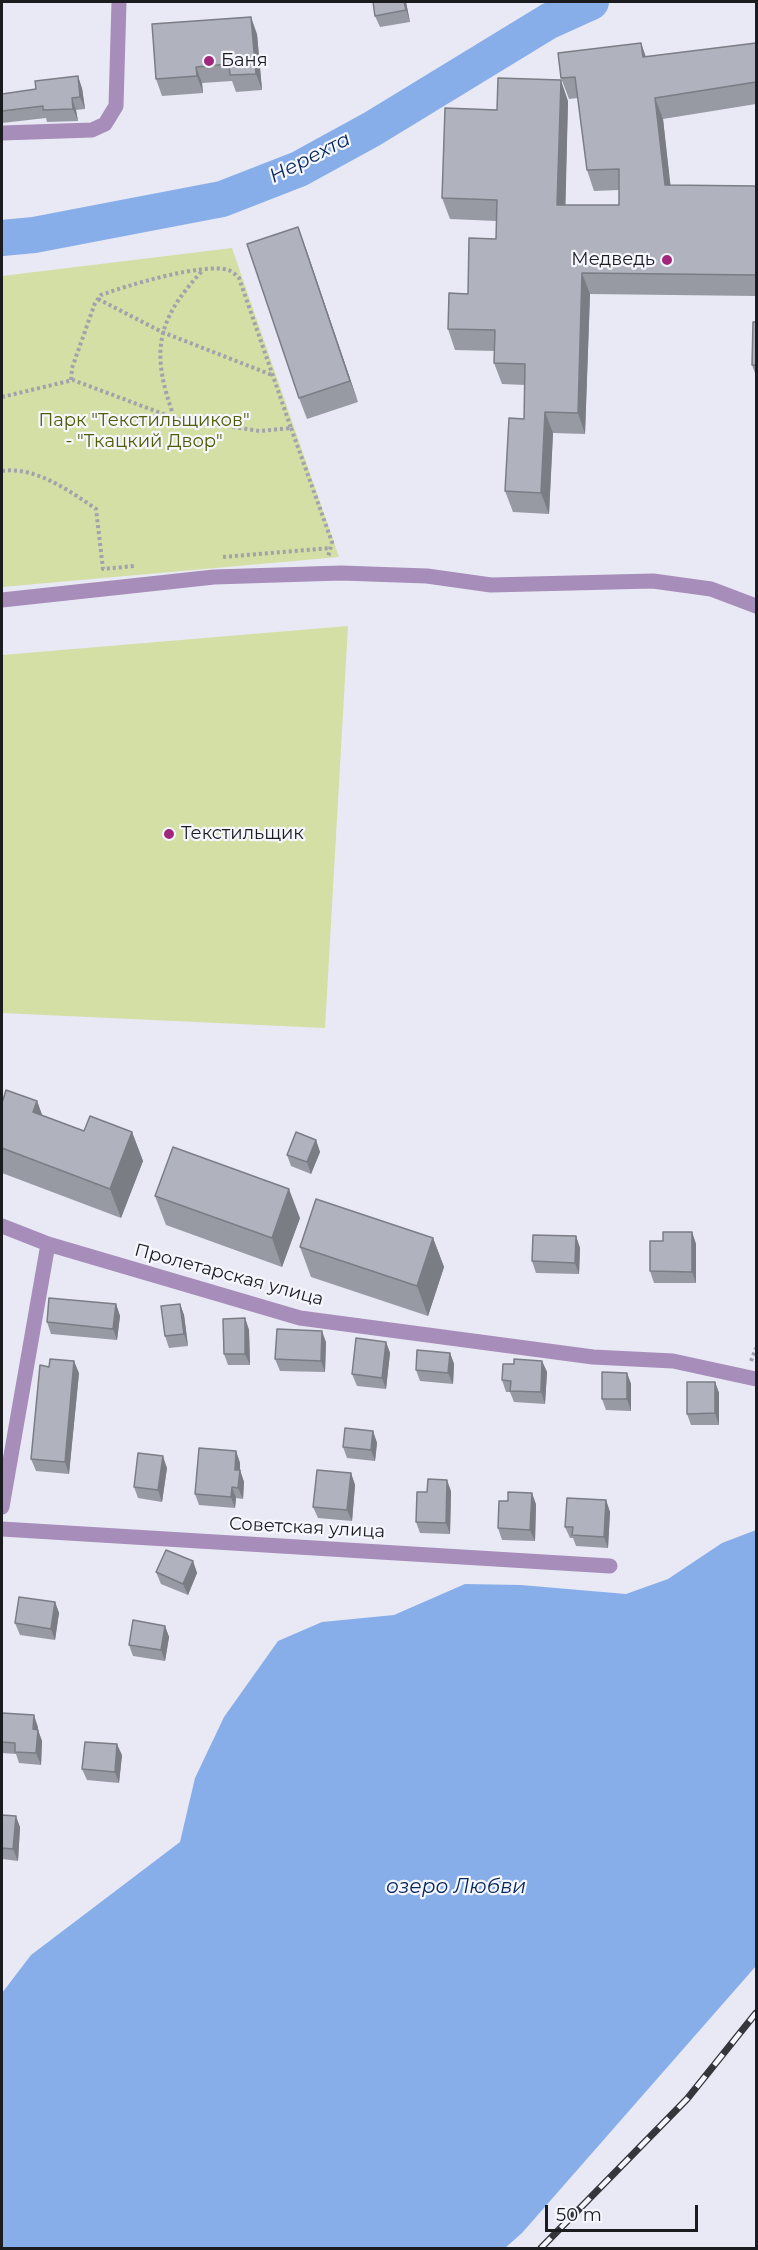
<!DOCTYPE html>
<html>
<head>
<meta charset="utf-8">
<style>
  body { margin:0 }
  #map { position:relative; width:758px; height:2250px; overflow:hidden; background:#e8e9f5; font-family:Montserrat,sans-serif }
  canvas { display:block }
  .frame { position:absolute; inset:0; border:3px solid #1b1c20; pointer-events:none }
  .scale { position:absolute; left:545px; top:2205px; width:153px; height:27px; box-sizing:border-box; border:3px solid #1b1c20; border-top:0; padding-left:8px; font-size:18px; line-height:21px; white-space:nowrap; color:#1b1c20; -webkit-text-stroke:4px #f6f7fe; paint-order:stroke }
</style>
</head>
<body>
<div id="map">
<canvas width="758" height="2250"></canvas>
<div class="frame"></div>
<div class="scale">50 m</div>
</div>
<script>
const c = document.querySelector('canvas').getContext('2d');
c.lineJoin = 'round';
function fillPath(path, color) {
  c.fillStyle = color;
  c.fill(path, 'evenodd');
}
function trace(path, color, width, dash) {
  c.strokeStyle = color;
  c.lineWidth = width;
  c.lineCap = dash ? 'butt' : 'round';
  c.setLineDash(dash || []);
  c.stroke(path);
}
function write(font, color, halo, rows, align = 'center') {
  c.font = font + ' Montserrat,sans-serif';
  c.lineWidth = 4.5;
  c.setLineDash([]);
  c.textBaseline = 'middle';
  c.strokeStyle = halo;
  c.fillStyle = color;
  for (const [text, x, y, turn = 0] of rows) {
    c.save();
    c.translate(x, y);
    c.rotate((+turn || 0) * Math.PI / 180);
    c.textAlign = isNaN(turn) ? turn : align;
    if (halo) c.strokeText(text, 0, 0);
    c.fillText(text, 0, 0);
    c.restore();
  }
}
fillPath(new Path2D(`
  M232,248l107,309 -337,30v-311z
  M348,626l-23,402 -323,-15v-358z`), '#d3dfa4');
fillPath(new Path2D(`
  M756,1530v436l-234,267 -17,15h-503v-255l29,-38 149,-113 15,-64 29,-61 54,-76 44,-19 72,-7 71,-31 56,1 105,9 42,-15 54,-36z`), '#88aeea');
trace(new Path2D(`
  M2,238l32,-3 188,-36 77,-30 73,-40 177,-108 42,-19`), '#88aeea', 36);
trace(new Path2D(`
  M98,299l64,33 110,43
  M2,397l71,-17 101,38 86,13 31,-3 -52,-150c-3,-3 -7,-7 -11,-8 -23,-8 -103,16 -127,25l-6,8 -23,65 -1,13
  M174,417c-23,-64 -19,-95 28,-146
  M291,428l41,114 -4,15
  M2,471c33,-5 68,20 94,38l7,60 31,-3
  M223,557l107,-9
  M751,1361l5,-13`), '#a1a2ac', 4, [3, 3]);
trace(new Path2D(`
  M2,133l90,-3 13,-6 11,-18 3,-104
  M2,600l212,-23 127,-4 86,3 64,9 162,-4 58,8 45,17
  M2,1226l46,18 252,74 293,39 80,4 83,18
  M2,1507l46,-263
  M2,1529l608,37`), '#a78db9', 15);
const rail = new Path2D(`
  M541,2248l146,-149 69,-86`);
trace(rail, '#35363b', 7);
trace(rail, '#f6f7fe', 4.5, [14]);
fillPath(new Path2D(`
  M406,2l4,20 -30,5 -5,-11z
  M257,34l5,56 -26,2 -4,-11 -30,2 1,10 -41,3 -6,-17z
  M641,43l5,14 110,-14v61l-93,15 7,67h86v110l-166,-2 -5,140 -32,-1 -4,81 -36,-2 -8,-21 19,-72 1,-34 -23,-1 -8,-21 1,-12 -40,-1 -7,-21 20,-35 28,-55v-18l-46,-2 -8,-21 55,-88 71,-9 -3,104h54v-15l-25,1 -7,-21 -9,-72 -9,1 -8,-21z
  M82,88l3,21 -9,1 2,11 -31,1 -1,-4 -44,5v-31v2z
  M306,249l52,153 -51,17 -8,-21z
  M756,322v54l-4,-11z
  M37,1101l5,14 42,16 48,1 11,29 -22,57 -119,-45v-70z
  M316,1140l4,12 -9,22 -20,-8 -4,-11z
  M155,1196l145,22 -18,49 -116,-42z
  M692,1232l4,12v39h-42l-4,-12 13,-30z
  M576,1236l4,12 -1,26 -43,-1 -4,-12z
  M433,1238l11,29 -16,49 -117,-39 -11,-30z
  M116,1304l4,12 -3,24 -66,-6 -4,-12z
  M180,1304l4,11 4,31 -19,2 -4,-12z
  M245,1318l4,12 1,35h-22l-4,-11z
  M326,1342l-1,30 -45,-1 -5,-12z
  M386,1342l4,11 -4,36 -29,-3 -5,-12z
  M450,1353l4,11 -1,20 -33,-3 -4,-11z
  M542,1361l5,11 -2,32 -31,-2 -4,-10h-4l-4,-12 12,-16z
  M49,1367l30,6 -10,101 -33,-3 -5,-12z
  M627,1373l4,11v27l-25,-1 -4,-11z
  M715,1382l4,11v32h-28l-4,-11z
  M373,1431l4,12 -2,18 -28,-3 -4,-11z
  M236,1451l4,12v7l4,12 -1,17 -7,-1 -1,10 -36,-3 -4,-11z
  M167,1468l-5,34 -24,-4 -4,-11z
  M351,1473l4,12 -3,36 -34,-3 -5,-11z
  M451,1491l-1,43 -30,-1 -4,-11z
  M606,1500l4,12 -2,36 -32,-2 -3,-8h-3l-5,-11z
  M508,1501l28,3 -1,37 -33,-1 -4,-12z
  M193,1561l4,12 -9,22 -27,-11 -5,-12z
  M55,1602l4,11 -4,27 -35,-5 -5,-12z
  M165,1626l4,11 -4,24 -32,-5 -4,-11z
  M2,1713l36,14v3l4,11 -1,24 -22,-2 -3,-9 -14,-1z
  M122,1755l-3,28 -32,-3 -5,-11z
  M2,1815l18,12 -2,34 -16,-2z`), '#9799a3');
fillPath(new Path2D(`
  M404,2h2l4,20 -4,-12z
  M251,17l6,17 5,56 -6,-16z
  M641,43l7,21 -5,-7z
  M196,67l6,16 1,10 -6,-17z
  M78,76l4,12 3,21 -5,-12z
  M561,80l7,21 -3,125 -8,-21z
  M72,98l4,12 2,11 -5,-12z
  M655,98l8,21 10,88 -8,-22z
  M298,227l8,22 52,153 -8,-21z
  M582,273l8,21 -5,140 -7,-21z
  M545,412l8,21 -4,81 -8,-21z
  M37,1101l11,30 -15,-19z
  M132,1132l11,29 -22,57 -11,-29z
  M316,1140l4,12 -9,22 -4,-12z
  M289,1189l11,29 -18,49 -10,-29z
  M692,1232l4,12v39l-4,-11z
  M576,1236l4,12 -1,26 -4,-11z
  M433,1238l11,29 -16,49 -11,-30z
  M116,1304l4,12 -3,24 -4,-11z
  M180,1304l4,11 4,31 -4,-12z
  M245,1318l4,12 1,35 -5,-11z
  M322,1331l4,11 -1,30 -4,-11z
  M386,1342l4,11 -4,36 -4,-11z
  M450,1353l4,11 -1,20 -5,-11z
  M74,1361l5,12 -10,101 -4,-12z
  M542,1361l5,11 -2,32 -4,-12z
  M627,1373l4,11v27l-4,-12z
  M715,1382l4,11v32l-4,-12z
  M373,1431l4,12 -2,18 -4,-11z
  M236,1451l4,12v7l4,12 -1,17 -5,-11 -3,-18z
  M163,1456l4,12 -5,34 -4,-12z
  M351,1473l4,12 -3,36 -5,-11z
  M447,1480l4,11 -1,43 -4,-11z
  M232,1487l4,11 -1,10 -4,-11z
  M532,1493l4,11 -1,37 -5,-11z
  M606,1500l4,12 -2,36 -4,-11z
  M193,1561l4,12 -9,22 -5,-11z
  M55,1602l4,11 -4,27 -4,-11z
  M165,1626l4,11 -4,24 -4,-11z
  M34,1715l4,12 -1,14 -4,-12z
  M38,1730l4,11 -1,24 -5,-12z
  M117,1744l5,11 -3,28 -4,-11z
  M16,1816l4,11 -2,34 -5,-12z`), '#7b7d84');
const building = new Path2D(`
  M373,2h31l2,8 -31,6z
  M251,17l5,57 -26,1 -1,-11 -33,3 1,9 -41,3 -4,-55z
  M641,43l2,14 113,-14v39l-101,16 10,87 91,1v89l-174,-2 -4,140 -33,-1 -4,81 -36,-2 4,-73 15,1 1,-55 -31,-1 1,-33 -47,-1 1,-36 19,1 1,-56 27,1 1,-39 -55,-2 3,-90 52,2 1,-32 63,2 -4,125h62v-36l-32,1 -12,-93 -14,1 -3,-25z
  M78,76l2,21 -8,1 1,11 -30,1v-4l-41,5v-17l34,-5 -1,-8z
  M298,227l52,154 -51,17 -52,-154z
  M753,322h3v43h-4z
  M6,1090l31,11 -4,11 51,19 6,-15 42,16 -22,57 -108,-41v-45z
  M296,1132l20,8 -9,22 -20,-7z
  M173,1147l116,42 -17,49 -117,-42z
  M316,1199l117,39 -16,48 -117,-39z
  M663,1232h29v40l-42,-1v-30h13z
  M533,1235l43,1 -1,27 -43,-2z
  M49,1298l67,6 -3,25 -66,-7z
  M180,1304l4,30 -19,2 -4,-30z
  M245,1318v36h-21l-1,-35z
  M277,1329l45,2 -1,30 -46,-2z
  M356,1338l30,4 -4,36 -30,-4z
  M417,1350l33,3 -2,20 -32,-3z
  M50,1359l24,2 -9,101 -34,-3 9,-94 9,2z
  M514,1359l28,2 -1,31 -31,-1 1,-10 -9,-1 1,-16h11z
  M602,1372l25,1v26h-25z
  M687,1382h28v31l-28,1z
  M345,1428l28,3 -2,19 -28,-3z
  M199,1448l37,3 -1,19h5l-2,18 -6,-1 -1,10 -36,-3z
  M138,1453l25,3 -5,34 -24,-3z
  M317,1470l34,3 -4,37 -34,-3z
  M428,1479l19,1 -1,43 -30,-1 1,-30h10z
  M508,1492l24,1 -2,37 -32,-2 1,-27h9z
  M567,1498l39,2 -2,37 -32,-2 1,-8h-8z
  M166,1550l27,11 -10,23 -27,-12z
  M19,1597l36,5 -4,27 -36,-6z
  M133,1620l32,6 -4,24 -32,-5z
  M2,1713l32,2 -1,14 5,1 -2,23 -21,-1v-9l-13,-1z
  M85,1742l32,2 -2,28 -33,-3z
  M2,1815l14,1 -3,33 -11,-1z`);
fillPath(building, '#b0b2bd');
trace(building, '#7b7d84', 1.5);
for (const [x, y, r, color] of [
  [209,61,6,"#a1277d"],
  [667,260,6,"#a1277d"],
  [169,834,6,"#a1277d"]
]) {
  const dot = new Path2D();
  dot.arc(x, y, r, 0, 2 * Math.PI);
  c.fillStyle = color;
  c.fill(dot);
  trace(dot, '#f6f7fe', 2);
}
write('18px', '#1b1c20', '#f6f7fe', [
  ["Баня",221,61],
  ["Медведь",655,260,"right"],
  ["Текстильщик",181,834]
], 'left');
write('18px', '#525c06', '#f6f7fe', [
  ["Парк \"Текстильщиков\"",144,421],
  ["- \"Ткацкий Двор\"",144,442]
]);
write('18px', '#1b1c20', '#f6f7fe', [
  ["Пролетарская улица",229,1275,15],
  ["Советская улица",307,1528,3]
]);
write('italic 20px', '#05275b', '#f6f7fe', [
  ["Нерехта",310,158,-27],
  ["озеро Любви",456,1887]
]);
</script>
</body>
</html>
